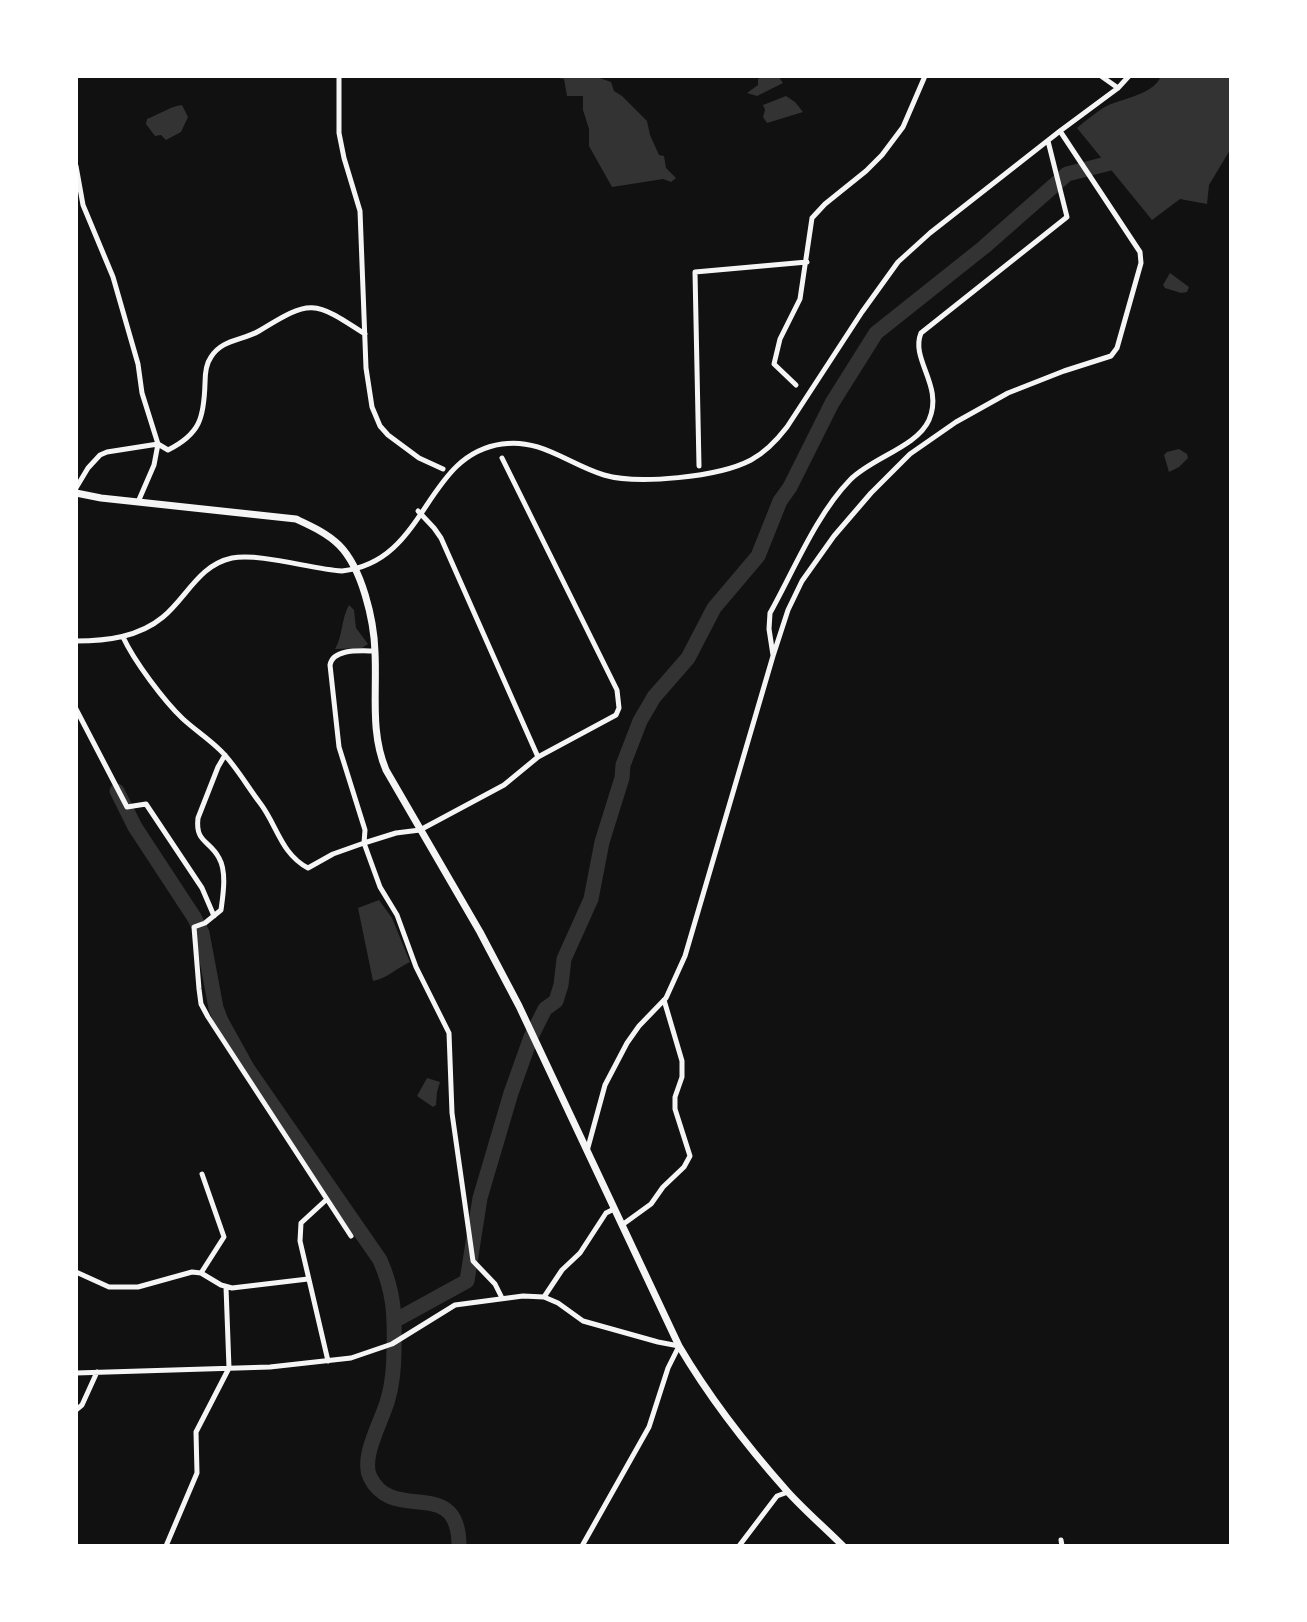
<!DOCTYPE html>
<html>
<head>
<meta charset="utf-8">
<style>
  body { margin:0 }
  #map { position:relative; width:1307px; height:1622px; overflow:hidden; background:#111; font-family:Cabin,sans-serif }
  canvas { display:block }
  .frame { position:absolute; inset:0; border:78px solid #fff; pointer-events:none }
</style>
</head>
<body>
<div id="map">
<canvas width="1307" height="1622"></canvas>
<div class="frame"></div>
</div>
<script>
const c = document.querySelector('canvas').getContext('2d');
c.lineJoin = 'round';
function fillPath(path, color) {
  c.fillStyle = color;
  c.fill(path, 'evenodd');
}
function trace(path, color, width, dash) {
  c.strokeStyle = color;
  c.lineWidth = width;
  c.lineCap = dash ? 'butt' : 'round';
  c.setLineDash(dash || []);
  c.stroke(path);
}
fillPath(new Path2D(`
  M763,76l18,1 -1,2 3,4 -26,13 -10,-3 11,-8v-6z
  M1161,76l69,1v73l-21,35 -2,19 -27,-5 -28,21 -75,-92c8,-7 17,-14 26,-20 17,-10 50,-12 58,-32z
  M555,77h42l14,5 3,9 8,5 25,25 3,14 9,20 5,1 2,12 10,10 -5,4 -8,-3 -51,8 -23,-41v-17l-6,-19v-14h-16l-3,-17z
  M786,96l9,6 8,10 -36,11 -4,-6 2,-7 -2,-5z
  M182,105l6,12 -7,15 -15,8 -5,-5 -6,1 -9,-12 1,-5c11,-4 24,-13 35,-14z
  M1170,273l19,14 -2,5 -6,1 -16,-5 -2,-3z
  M1179,449l8,5 1,4 -9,9 -10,5 -5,-17 3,-3z
  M349,605l5,5 2,18 12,16 -6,4 -27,1c8,-13 6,-30 14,-44z
  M379,900l13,18 18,44c-13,6 -24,17 -37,19l-15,-73z
  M427,1078l13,4 -3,10 -1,13 -3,2 -16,-11z`), '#333');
trace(new Path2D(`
  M117,791l18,36 59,90 8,16 14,75 5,13 26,47 133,192c14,32 15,55 14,89 0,17 -1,33 -6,50 -5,20 -28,58 -18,78 23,48 89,-3 89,69
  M396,1320l71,-39 13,-83 31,-105 20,-56 14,-28 11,-8 5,-16 3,-26 27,-60 11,-57 20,-64 1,-13 17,-44 14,-24 34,-39 26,-50 44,-52 22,-55 10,-14 42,-84 44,-70 108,-86 83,-73 59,-15`), '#333', 15);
trace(new Path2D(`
  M339,76v57l5,25 16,53 6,157 6,39 8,19 8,9 31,23 24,11
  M1101,76l17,12
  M76,166l7,39 30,72 25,87 4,29 16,51 -4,21 -16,37
  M796,385l-22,-21 6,-25 20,-40 12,-81 13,-14 41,-33 16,-16 21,-28 22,-51
  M502,458l115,232 2,18 -3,7 -78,42 -34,28 -84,45 -24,3 -32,10 16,44 17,28 19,52 33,66 3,80 21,148 22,23 7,14
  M699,466l-4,-194 112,-10
  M76,488l12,-20 12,-13 7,-3 51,-8 10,6c32,-16 36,-32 37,-67 0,-9 1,-19 6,-26 11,-18 31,-16 48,-26 52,-32 54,-31 106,3
  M418,511l16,17 7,10 97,219
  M123,637c11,24 41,64 60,82 12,11 26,20 38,32 15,15 26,35 39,52 17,22 21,51 48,65l25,-14 31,-11 1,-13 -26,-83 -9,-82c3,-17 31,-14 45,-14
  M76,641c31,0 63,-4 87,-24 24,-20 36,-52 69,-59 29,-5 79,11 110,13 86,-9 81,-116 160,-127 39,-6 66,20 102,31 34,10 115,2 147,-15 15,-8 26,-20 36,-33l75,-115 36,-50 32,-29 130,-102 58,-43 11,-12
  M773,655l-4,-26 1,-16c24,-43 46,-98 80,-133 21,-22 67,-33 79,-60 15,-35 -19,-60 -8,-87l146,-116 -19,-76
  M76,709l51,98 19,-3 56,84 12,28
  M225,755l-7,12 -20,51c-3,25 12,22 21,40 8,14 4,37 2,52l-16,13 -11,4 5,62 2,15 7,13 143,219
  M587,1151l18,-66 22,-42 12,-17 27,-28 19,-42 88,-300 15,-46 14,-29 32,-45 37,-43 39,-39 46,-32 52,-29 56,-22 47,-15 6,-8 24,-85 -1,-11 -80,-121
  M326,1200l-25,23 -1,18 28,120
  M622,1225l29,-21 12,-17 21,-20 6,-11 -15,-47v-12l7,-20v-16l-18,-61
  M76,1272l33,15h29l54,-15 9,1 20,12 11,3 76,-9
  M201,1273l23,-36 -22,-63
  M544,1297l18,-27 18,-17 26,-40 8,-4
  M76,1373l194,-6 81,-9 41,-14 63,-39 68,-9 21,1 14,6 25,18 75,21 21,4 -11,22 -19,59 -67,119
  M76,1410l6,-5 15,-33
  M1061,1540l1,6
  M166,1546l31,-73 -1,-41 33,-64 -3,-81
  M739,1546l38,-50 11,-4`), '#f5f5f5', 5);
trace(new Path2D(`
  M76,493l25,5 195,21c15,7 31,14 43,26 23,23 35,75 36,107 2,41 -5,80 11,118l94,162 39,74 160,340c30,51 68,100 108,145 17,19 37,36 56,55`), '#f5f5f5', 7);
</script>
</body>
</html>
